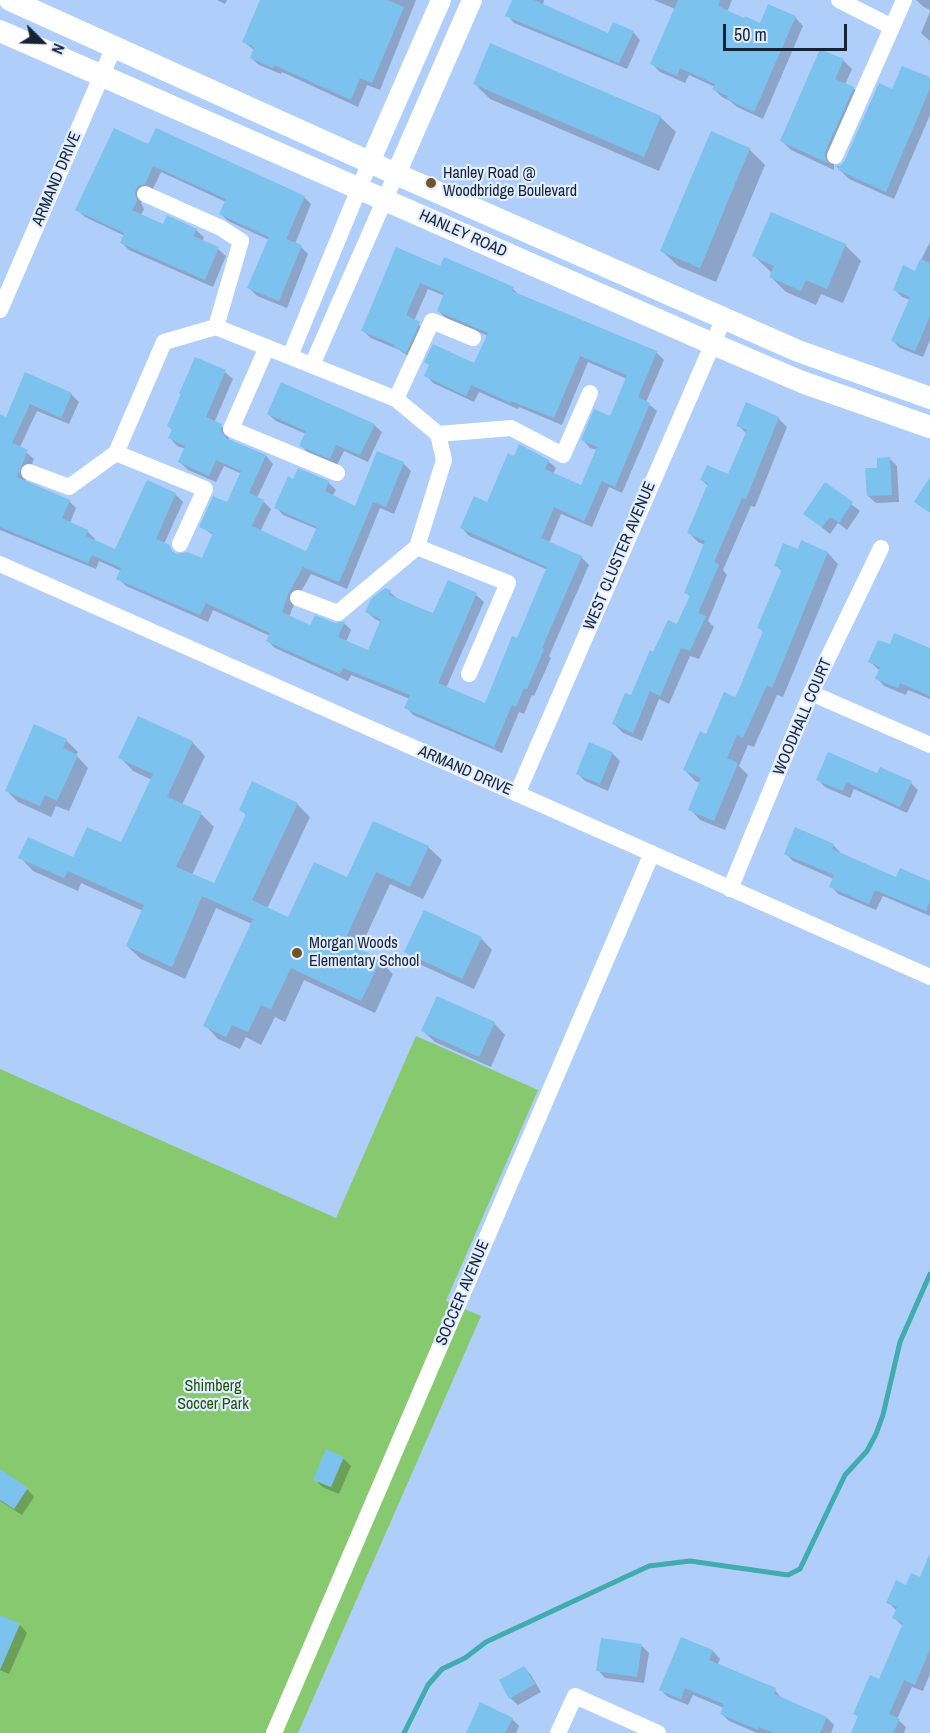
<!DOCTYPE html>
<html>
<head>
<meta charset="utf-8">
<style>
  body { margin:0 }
  #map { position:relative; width:930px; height:1733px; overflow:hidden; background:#b0cefa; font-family:"Archivo Narrow",sans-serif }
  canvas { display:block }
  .north { position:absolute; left:12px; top:12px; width:60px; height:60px; -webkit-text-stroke:4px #e2eeff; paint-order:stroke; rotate:113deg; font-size:16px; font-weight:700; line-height:24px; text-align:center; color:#152337 }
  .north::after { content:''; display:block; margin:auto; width:21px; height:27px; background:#152337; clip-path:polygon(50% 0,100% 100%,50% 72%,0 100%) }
  .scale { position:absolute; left:723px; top:24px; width:124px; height:27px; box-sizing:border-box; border:3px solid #152337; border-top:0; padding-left:8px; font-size:18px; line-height:21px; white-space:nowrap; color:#152337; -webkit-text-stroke:4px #e2eeff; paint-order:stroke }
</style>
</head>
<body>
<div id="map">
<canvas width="930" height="1733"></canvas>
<div class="north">N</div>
<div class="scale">50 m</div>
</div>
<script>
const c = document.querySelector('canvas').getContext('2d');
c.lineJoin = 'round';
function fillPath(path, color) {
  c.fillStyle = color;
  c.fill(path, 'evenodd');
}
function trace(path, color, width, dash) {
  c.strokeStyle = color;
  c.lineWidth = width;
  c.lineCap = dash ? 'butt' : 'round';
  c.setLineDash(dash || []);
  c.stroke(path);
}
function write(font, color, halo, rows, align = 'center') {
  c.font = font + ' "Archivo Narrow",sans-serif';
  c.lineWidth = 4.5;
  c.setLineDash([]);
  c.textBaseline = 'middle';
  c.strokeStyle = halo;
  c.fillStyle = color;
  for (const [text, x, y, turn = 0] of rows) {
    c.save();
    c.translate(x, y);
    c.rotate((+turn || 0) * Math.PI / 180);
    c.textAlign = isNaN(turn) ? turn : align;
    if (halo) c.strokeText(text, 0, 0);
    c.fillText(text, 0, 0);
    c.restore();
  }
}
fillPath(new Path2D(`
  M416,1036l122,54 -92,211 35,15 -183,417h-298v-664l336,149z`), '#87c96e');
fillPath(new Path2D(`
  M217,0h10l-2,4z
  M262,0h154l-36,90 -13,-5 -9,22 -76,-35 -1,2 -22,-9 -8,-7 3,-8 -10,-8z
  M513,0h31l-1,5 66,30 24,-3 7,8 -13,29 -113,-46 -7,-8z
  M654,0h78l-5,12 34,13 34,-8 8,9 -40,93 -26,-12 -7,-6 -8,-4 -8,-8 1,-2 -26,-12 -4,8 -25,-11 -9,-9 24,-54z
  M916,0h14v10l-6,-3z
  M930,12v29l-9,-8z
  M843,60l9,9 -7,16 8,3 9,9 -28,64v9l-43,-20 -9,-9z
  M930,79v36l-36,84 -45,-20 -12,-12 4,-1 52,-75z
  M475,84l185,33 16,15 -17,39 -169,-72z
  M149,146l155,51 7,7 -16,40 6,3 7,7 -21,54 -30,-12 -8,-8 20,-48 -41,-19 -7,-7 5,-12 -65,-30 -9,19 -9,6 -2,6 3,6 -3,6 23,11 32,4 8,7 -2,5 16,7 8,7 -13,31 -84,-37 -7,-7 3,-7 -40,-19 -8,-7z
  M749,149l16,16 -49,117 -38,-16 -16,-15z
  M772,214l73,31 16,16 -18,42 -22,-9 -5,11 -30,-13 -15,-15 1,-4 -18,-17z
  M930,242v98l-7,17 -23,-9 -7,-7 17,-41 -8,-3 -7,-7 20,-18z
  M396,249l45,18 72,22 7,7 136,56 8,8 -18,42 11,9 -35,82 -13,-6 -17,40 -31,-13 -12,29 32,14 8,8 -40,91 2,2 -17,38 -2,-1 -8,19 -5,-2 -17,41 -89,-38 -7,-8 4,-8 -59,-24 -3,6 -73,-33 -7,-7 2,-5 -57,-26 -5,12 -82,-36 -8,-8 3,-7 -22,-10 -3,8 -96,-39v-114l7,3 19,-45 45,20 8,8 -10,22 -32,-13 -17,36 14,12 -9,23 44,19 7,7 -6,15 17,8 8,8 -1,2 22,10 59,-57 8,8 -19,42 13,11 25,5 12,-24 -13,-10 27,-22 14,-30 -18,-8 -8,16 -28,-12 -8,-8 6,-13 -9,-3 -7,-8 3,-7 -5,-5 57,-54 8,7 -19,44 7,3 7,7 1,8 37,15 7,8 -16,34 6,3 8,8 -11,23 47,21 10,-24 -34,-14 -7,-8 18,-26 34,1 8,8 -4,7 24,11 22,-55 26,11 7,7 -17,43 -14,-6 -33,81 -36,-15 -16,28 -6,15 22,10 33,-4 7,7 -5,12 23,10 12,-30 -6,-3 -8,-7 23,-20 8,7 36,16 14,-33 28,13 8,7 -38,86 39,17 32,-65 31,-70 -79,-34 -7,-8 26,-24 27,-46 33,3 8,7 -3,6 28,13 16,-37 -7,-2 -7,-8 28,-22 16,-39 -39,-17 -26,63 -43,-18 -1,2 -39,-17 -5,10 -41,-19 -7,-8 49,-10 13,-29 -42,-18 -8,-7 7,-15 -17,-7 -14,32 12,10 -13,28 -14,-9 -28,-12 -8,-7z
  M268,414l106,11 8,7 -14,30 -24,-11 -7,14 -29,-12 -7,-8 5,-11 -30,-13z
  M778,418l9,9 -32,80 -4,-1 -28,64 4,5 -19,46 6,6 -15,32 -9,-3 -21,48 -10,-5 -17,42 -19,-8 -9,-9 63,-98 14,-29 -6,-5 20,-47 -7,-3 -9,-9 19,-47 -6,-6 27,-4 18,-42 -9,-9z
  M889,458l8,8 2,36 -23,1 -8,-7 11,-27z
  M825,484l35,27 -13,19 -9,-7 -8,11 -25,-20z
  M802,542l26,11 10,11 -55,133 -6,-2 -23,52 -6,-2 -9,21 9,9 -23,55 -25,-10 -10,-11 11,-26 -6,-2 -10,-11 22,-34 29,-37 28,-66 -5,-6 24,-55 -8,-7 24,-14z
  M930,656v43l-22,-9 -2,5 -22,-9 -7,-8 3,-7 -10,-9z
  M66,740l12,12 -2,3 12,13 -19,43 -13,-5 -5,11 -33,-15 -11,-11z
  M192,742l13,14 -23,49 19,9 13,13 -22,48 23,10 32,-69 -6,-6 56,-6 13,13 -43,92 22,10 59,-40 80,-32 14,13 -19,39 -33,-15 -31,67 21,10 13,13 -18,39 -71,-33 -19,42 -10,-5 -14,28 -15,-8 -6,12 -22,-10 -13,-14 47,-101 -36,-16 -31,71 -44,-20 -14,-13 16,-35 -62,-28 -3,8 -45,-20 -13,-14 54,2 48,-15 30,-64 -19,-9 -13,-14z
  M590,744l23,10 7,7 -12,30 -23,-10 -7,-7z
  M878,775l33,8 7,7 -11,23 -53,-24 -4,9 -25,-11 -8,-8z
  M833,845l7,7v2l57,25 33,4v33l-47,-20 -7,14 -38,-16 -7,-8 3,-7 -41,-18 -7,-7z
  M481,938l11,12 -18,39 -57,-26 -11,-12z
  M494,1023l11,12 -14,32 -56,-25 -12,-11z
  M343,1458l8,8 -12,28 -17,-7 -7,-8z
  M0,1473l27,16 7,8 -12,18 -22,-14z
  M930,1556v118l-7,17 -11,-4 -15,32 9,8 -2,6h-51l6,-15 -4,-4 25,-33 23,-55 -9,-8 3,-7 -9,-9 19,-15 13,-8z
  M0,1616l20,9 7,8 -18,41 -9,-4z
  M682,1639l31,12 7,8 -3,7 58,24 7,9 45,19 7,7 -3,8h-74l-28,-12 -7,-7 2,-6 -31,-13 -5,10 -20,-8 -7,-7z
  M641,1645l8,8 -5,30 -39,-5 -7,-8z
  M524,1667l7,8 10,17 -23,13 -8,-7z
  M512,1719l7,7 -3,7h-49z`), '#0003');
trace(new Path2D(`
  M404,1733l24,-48 14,-16 23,-11 21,-16 163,-76 41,-5 98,14 12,-6 45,-94 22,-24 9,-17 7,-19 17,-73 30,-68`), '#42abae', 5);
fillPath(new Path2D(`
  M260,0h127l17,7 -32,76 -12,-5 -9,22 -77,-35 -1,3 -23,-10 4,-11 -12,-5z
  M512,0h22l74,33 5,-11 21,9 -15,32 -114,-47z
  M678,0h42l-2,6 26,12 1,-2 15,7 8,-19 28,12 -42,96 -27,-13 1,-3 -16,-7 3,-5 -35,-16 -3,8 -27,-12z
  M490,43l171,73 -17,41 -171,-73z
  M820,49l24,10 -9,20 19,8 -29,65v6l3,5 -48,-22z
  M902,66l28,11v11l-44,104 -48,-22 1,-2 -5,-2 7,-1 4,-5 34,-77 13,6z
  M114,128l34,16 8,-16 149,68 -19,43 16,6 -23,56 -32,-13 22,-51 -50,-23 7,-15 -73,-33 -8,18 -6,1 -3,4 -1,5 2,7 -5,9 31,14 4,-9 30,14 -4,7 26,11 -14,33 -85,-37 4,-10 -49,-23z
  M711,131l39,17 -50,120 -40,-17z
  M771,212l75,32 -19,45 -21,-9 -5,11 -32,-14 5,-11 -22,-10z
  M396,247l44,19 4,-9 70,30 -2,4 145,60 -19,46 12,6 -35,84 -13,-6 -18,40 -30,-14 -13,31 41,18 -40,92 2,1 -17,40 -3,-1 -8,19 -4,-2 -18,42 -90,-39 6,-13 -67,-27 -3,6 -74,-33 4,-8 -64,-30 -6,12 -84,-36 5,-11 -29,-13 -4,8 -88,-36v-113l6,3 19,-45 47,21 -11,25 -31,-14 -18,39 16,7 -11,27 53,23 -8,18 26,12 -2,6 29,13 32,-69 29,13 -20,46 14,6 2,6 4,3 11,-2 15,6 11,-25 -14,-6 14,-31 14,6 14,-31 -25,-11 -7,16 -31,-14 7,-16 -17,-8 4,-9 -5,-3 14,-32h-2l16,-37 31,13 -20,47 16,7 -1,7 5,7 40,17 -17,38 15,7 -12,26 54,25 11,-24 -43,-19 14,-32 5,3 5,-11 31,13 -4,10 30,15 22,-55 27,11 -18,45 -13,-5 -34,80 -36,-15 -15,27 -6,18 28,13 5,-10 20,8 10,-2 -7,16 30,13 13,-31 -16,-7 6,-13 14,-11 6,2 -2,5 44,18 15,-33 29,13 -39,90 47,20 27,-67 5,2 30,-71 -87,-39 14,-32 13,6 21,-49 6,3 5,-12 30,16 -4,9 36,16 16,-38 -16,-7 13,-31 16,7 17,-41 -47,-19 -26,62 -43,-17v2l-40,-18 -5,11 -42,-20 5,-11 -5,-3 9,-18 41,19 14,-30 -51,-22 7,-18 -24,-10 -14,32 14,7 -14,31 -12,-6 1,-2 -34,-14z
  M920,259l10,4v53l-15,35 -24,-10 19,-44 -17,-7 10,-25 12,6z
  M281,382l94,42 -15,31 -24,-10 -6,14 -31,-13 7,-15 -39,-17z
  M746,402l33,15 -33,82 -4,-1 -28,64 5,3 -21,48 8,3 -16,35 -9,-3 -21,48 -10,-5 -17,42 -21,-9 13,-31 6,2 19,-45 3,2 15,-32 9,4 13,-29 -6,-2 21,-52 -18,-8 21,-50 -8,-3 7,-15 21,9 19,-44 -11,-4z
  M890,457l2,38 -25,1 -2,-28h12v-10z
  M930,477v36l-16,-11z
  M825,482l28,20 -14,21 -9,-6 -8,10 -19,-13z
  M801,540l27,12 -56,136 -5,-3 -24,53 -6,-3 -10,23 11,5 -24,58 -26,-11 13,-32 -18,-8 17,-39 6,3 18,-42 11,5 5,-10 23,-56 -6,-3 25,-59 -8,-3 9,-23 15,6z
  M894,633l36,15v48l-30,-13 -2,5 -23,-9 5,-12 -12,-5 10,-22 12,4z
  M138,716l55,25 -26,56 35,15 -26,55 38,16 32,-69 -7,-4 13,-29 46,22 -46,97 36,17 26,-55 33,15 26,-56 56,25 -19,41 -34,-15 -32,70 37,17 -20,42 -70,-33 -20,41 -10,-4 -13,27 -16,-7 -6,12 -23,-11 50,-107 -51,-23 -30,71 -46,-21 18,-41 -76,-34 -4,7 -46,-20 10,-21 45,20 14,-30 34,15 32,-68 -35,-16z
  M34,724l33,15 -4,9 15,7 -21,46 -12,-6 -5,11 -35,-15z
  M589,742l24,10 -13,32 -24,-10z
  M828,752l49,21 3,-6 32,14 -12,26 -54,-25 -3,9 -27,-11z
  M795,827l39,17 -2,5 64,28 4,-9 30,13v20l-4,10 -51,-21 -6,14 -40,-17 5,-12 -50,-21z
  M424,910l58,27 -20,42 -58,-27z
  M437,996l58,26 -16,35 -58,-26z
  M326,1449l18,8 -13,30 -18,-7z
  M0,1469l28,19 -14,21 -14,-9z
  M930,1553v96l-15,36 -11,-5 -15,34 11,5 -7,14h-42l7,-17 -5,-2 17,-39 9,4 24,-56 -11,-5 5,-11 -11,-4 10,-23 10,5 5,-12 9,4z
  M0,1615l20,9 -20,46z
  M681,1637l32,13 -4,10 67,28 -2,6 53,23 -7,16h-46l-15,-6 -1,3 -38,-16 4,-10 -39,-16 -4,11 -22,-9z
  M601,1638l41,6 -5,33 -41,-6z
  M524,1666l11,18 -26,15 -10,-19z
  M480,1702l33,16 -8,15h-39z`), '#7cc2ef');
trace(new Path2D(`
  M839,0l53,27
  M835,156l69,-156
  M145,194l76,34 20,13 -25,86
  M0,310l114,-263
  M267,347l-36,82 106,44
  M290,356l80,-194
  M312,365l84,-191
  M396,399l36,-78 41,17
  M438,434l73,-6 52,27 27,-62
  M116,453l89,36 -25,55
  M29,472l40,15 47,-34 48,-111 52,-15 180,72 42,35 6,26 -27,87 -79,66 -40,-15
  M417,547l91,36 -39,91
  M0,564l930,413
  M811,693l119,52
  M517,794l207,-476
  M730,889l81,-196 70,-145
  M274,1733l378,-880
  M558,1733l17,-37 83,37`), '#fff', 16);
trace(new Path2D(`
  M370,162l71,-162
  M396,174l76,-174`), '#fff', 20);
trace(new Path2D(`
  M10,0l386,174 402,177 132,47
  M0,31l713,313 89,38 128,45`), '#fff', 22);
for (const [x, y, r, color] of [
  [431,183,6,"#705427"],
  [297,953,6,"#705427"]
]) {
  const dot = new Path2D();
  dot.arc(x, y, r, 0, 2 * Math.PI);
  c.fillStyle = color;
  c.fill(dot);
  trace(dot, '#e2eeff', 2);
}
write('16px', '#152337', '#e2eeff', [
  ["Hanley Road @",443,174],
  ["Woodbridge Boulevard",443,192],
  ["Morgan Woods",309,944],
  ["Elementary School",309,962]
], 'left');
write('16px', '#152337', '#e2eeff', [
  ["ARMAND DRIVE",57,179,-67],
  ["HANLEY ROAD",463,234,24],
  ["WEST CLUSTER AVENUE",620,556,-67],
  ["WOODHALL COURT",803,717,-67],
  ["ARMAND DRIVE",465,771,24],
  ["SOCCER AVENUE",463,1293,-67]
]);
write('16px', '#225308', '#e2eeff', [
  ["Shimberg",213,1387],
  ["Soccer Park",213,1405]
]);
</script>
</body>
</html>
